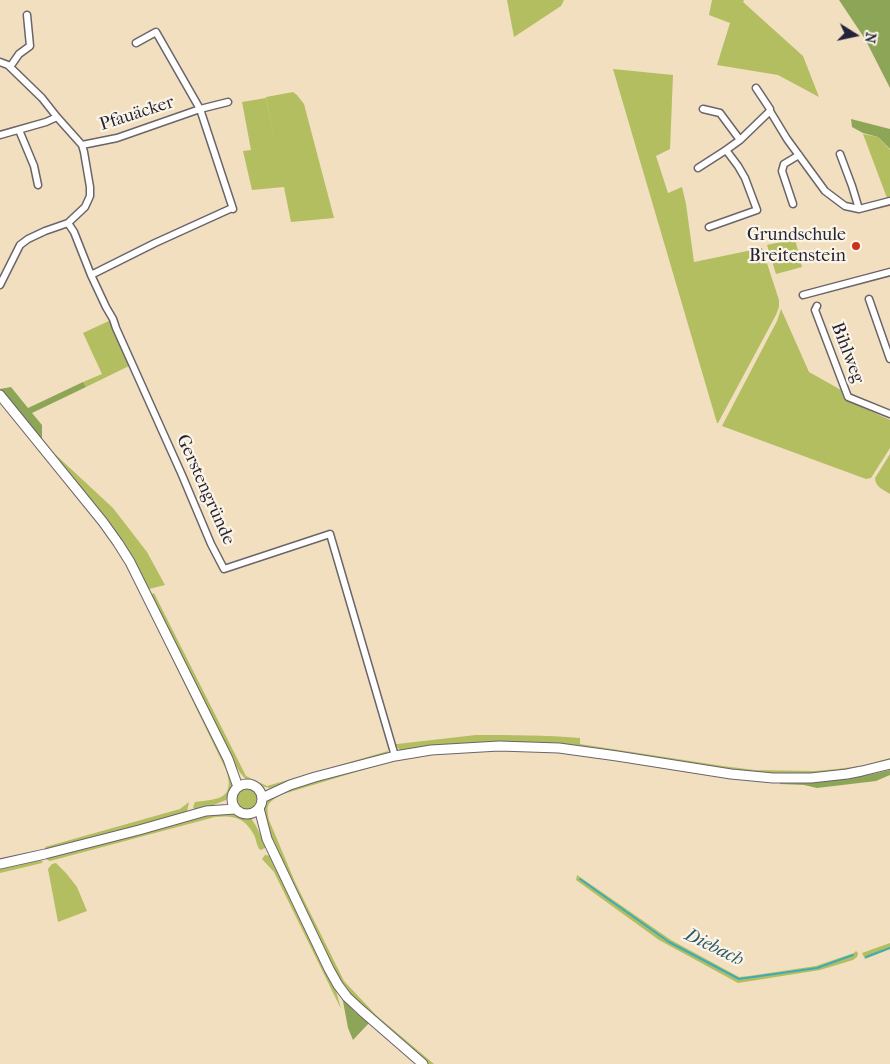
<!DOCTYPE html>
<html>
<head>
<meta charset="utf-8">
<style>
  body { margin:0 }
  #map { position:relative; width:890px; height:1064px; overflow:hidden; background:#f2dfc0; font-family:"IM FELL French Canon",serif }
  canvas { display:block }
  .north { position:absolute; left:830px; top:10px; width:50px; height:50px; -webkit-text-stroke:4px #fcf5e5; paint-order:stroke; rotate:100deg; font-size:14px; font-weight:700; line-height:20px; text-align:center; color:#22223b }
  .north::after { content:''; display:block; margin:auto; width:18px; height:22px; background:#22223b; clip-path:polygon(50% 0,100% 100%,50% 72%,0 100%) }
</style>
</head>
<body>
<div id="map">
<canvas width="890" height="1064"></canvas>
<div class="north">N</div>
</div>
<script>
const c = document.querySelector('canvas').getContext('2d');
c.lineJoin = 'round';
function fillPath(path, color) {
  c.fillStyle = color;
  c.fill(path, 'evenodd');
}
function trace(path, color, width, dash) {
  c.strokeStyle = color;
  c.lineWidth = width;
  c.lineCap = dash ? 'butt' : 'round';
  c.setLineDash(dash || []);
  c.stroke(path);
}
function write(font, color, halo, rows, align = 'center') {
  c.font = font + ' "IM FELL French Canon",serif';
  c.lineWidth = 4.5;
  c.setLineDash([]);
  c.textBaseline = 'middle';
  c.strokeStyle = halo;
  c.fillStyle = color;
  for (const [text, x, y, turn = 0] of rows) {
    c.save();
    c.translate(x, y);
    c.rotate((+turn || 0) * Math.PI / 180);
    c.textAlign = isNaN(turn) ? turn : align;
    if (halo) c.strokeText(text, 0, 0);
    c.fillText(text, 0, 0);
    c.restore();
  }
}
fillPath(new Path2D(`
  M507,0h57l-3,6 -47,31z
  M712,0h32l-1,2 60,54 16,41 -41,-22 -61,-10 13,-42 -21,-8z
  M613,69l60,6 -3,74 -14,7 12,37 14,-6 4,17 8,58 68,-14 17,52v7l-3,8 -58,108h-1z
  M293,92l4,3 7,9 30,114 -43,4 -7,-35 -32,3 -9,-39 8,-1 -9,-48 24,-4 9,45 -9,-46z
  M863,134l15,3 12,13v47l-3,1z
  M795,239l7,28 -26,7 -9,-29z
  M781,309l28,63 32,18 3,9 46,21v28l-19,30 -5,1 -144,-53 55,-105z
  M111,320l20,45 -45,22 -3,-5 19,-8 -19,-41z
  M42,442l71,66 34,44 18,33 -16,4 -17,-31z
  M890,454v40c-6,-4 -15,-7 -15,-16z
  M154,593l92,183 21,10 121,-35v3l-118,34c-20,-4 -26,-7 -35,-24l-85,-169z
  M168,644l61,126 5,14 -3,9 -5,7 -23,9 -8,1 -2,-3 2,-5c22,-3 41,-2 31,-32l-60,-124z
  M476,735c35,0 69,0 104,3v6l143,22 32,4 59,1 23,-2 30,-4 23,-7v3l-28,7 -46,6h-60l-177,-26 -178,4 -6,-8h2z
  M388,761h4l-112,34c-13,9 -14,9 -11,25l26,62 49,99 32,34 58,49h-6c-32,-28 -68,-54 -92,-89l-67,-140 -7,-24 2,-7 8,-8 26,-10z
  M234 799a13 13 0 1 1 26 0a13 13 0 1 1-26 0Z
  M189,802l-2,10 -140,39 -2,-4 135,-38z
  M215,813h22l14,5 5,8 9,18v4l-4,2 -2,-1c-2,-4 -3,-8 -4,-12 -9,-19 -21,-22 -40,-20l-165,44 -3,-1 2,-3z
  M265,855l6,1 63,127 7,26 -67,-137 -12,-13z
  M40,860l3,1 -1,2 -42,10v-4z
  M56,863l10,10 11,14 10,24 -29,11 -10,-53 4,-5z
  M577,875l94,65 68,37 10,-1 67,-10 38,-13 2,-2 2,2 -1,4 -4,3 -33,10 -82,13 -79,-43 -83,-60z
  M890,943v6l-25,10 -3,-6z`), '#b2be60');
fillPath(new Path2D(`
  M839,0h51v88l-25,-49z
  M851,119l39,10v20l-12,-12 -15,-4 -11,-6z
  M83,382l3,5 -54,26 10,12v17l-42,-51v-2l11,-2 17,21z
  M890,770v5l-14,6 -59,7 -13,-3 -24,-1v-3c39,0 72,-1 110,-11z
  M342,996l13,16 14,11 -16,17 -5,-12z`), '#8da556');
trace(new Path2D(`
  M580,879l89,63 70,37 78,-11 36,-13
  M866,957l24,-9`), '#3dacba', 2);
const street = new Path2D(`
  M136,43l20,-11 44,77 33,100
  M0,62l8,3 34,33 15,19 25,28 2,7 6,35v9l-5,11 -17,16 -23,8 -17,8 -8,6 -20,40
  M10,67l9,-13 11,-8 -3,-31
  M756,88l14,21v2l17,28 38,52 20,15 14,3 31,-8
  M703,109l17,4 20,27
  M19,130l15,36 4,19
  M0,135l46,-13 11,-5
  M82,145l35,-7 83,-29 28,-7
  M840,154l12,32 7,23
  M698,168l28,-18
  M793,204l-11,-33 2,-7 15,-9
  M68,223l6,9 17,43 15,32 7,12 3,9 66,147 29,69 13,25 106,-35 65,222
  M709,227l48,-17 -12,-32 -7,-12 -12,-16 14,-10 30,-29
  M91,275l64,-32 77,-35
  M803,295l87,-23
  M869,299l21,60
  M817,306l-2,4 33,87 42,17`);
const secondary = new Path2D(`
  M0,395l103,127 15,21 12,19 98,197 10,28
  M232 799a15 15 0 1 1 30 0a15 15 0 1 1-30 0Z
  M262,798l28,-13 25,-8 80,-21 36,-6 68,-4 60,2 58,8 114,18 42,4h38l36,-4 15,-3 28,-7
  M259,808l8,31 62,130 9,16 9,12 14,13 62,54
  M0,864l45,-10 94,-24 67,-19 29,-2`);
trace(street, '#6b646a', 9);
trace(secondary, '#6b646a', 11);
trace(street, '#fff', 6);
trace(secondary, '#fff', 9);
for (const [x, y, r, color] of [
  [856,246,5,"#c8321e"]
]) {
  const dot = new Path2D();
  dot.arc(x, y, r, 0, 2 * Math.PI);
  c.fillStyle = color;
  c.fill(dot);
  trace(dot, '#fcf5e5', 2);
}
write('18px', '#22223b', '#fcf5e5', [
  ["Pfauäcker",137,114,-18],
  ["Bihlweg",847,353,69],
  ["Gerstengründe",205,490,66]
]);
write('18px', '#22223b', '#fcf5e5', [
  ["Grundschule",846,236],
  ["Breitenstein",846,257]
], 'right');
write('italic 19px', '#2d596e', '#fcf5e5', [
  ["Diebach",714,948,26]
]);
</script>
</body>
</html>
